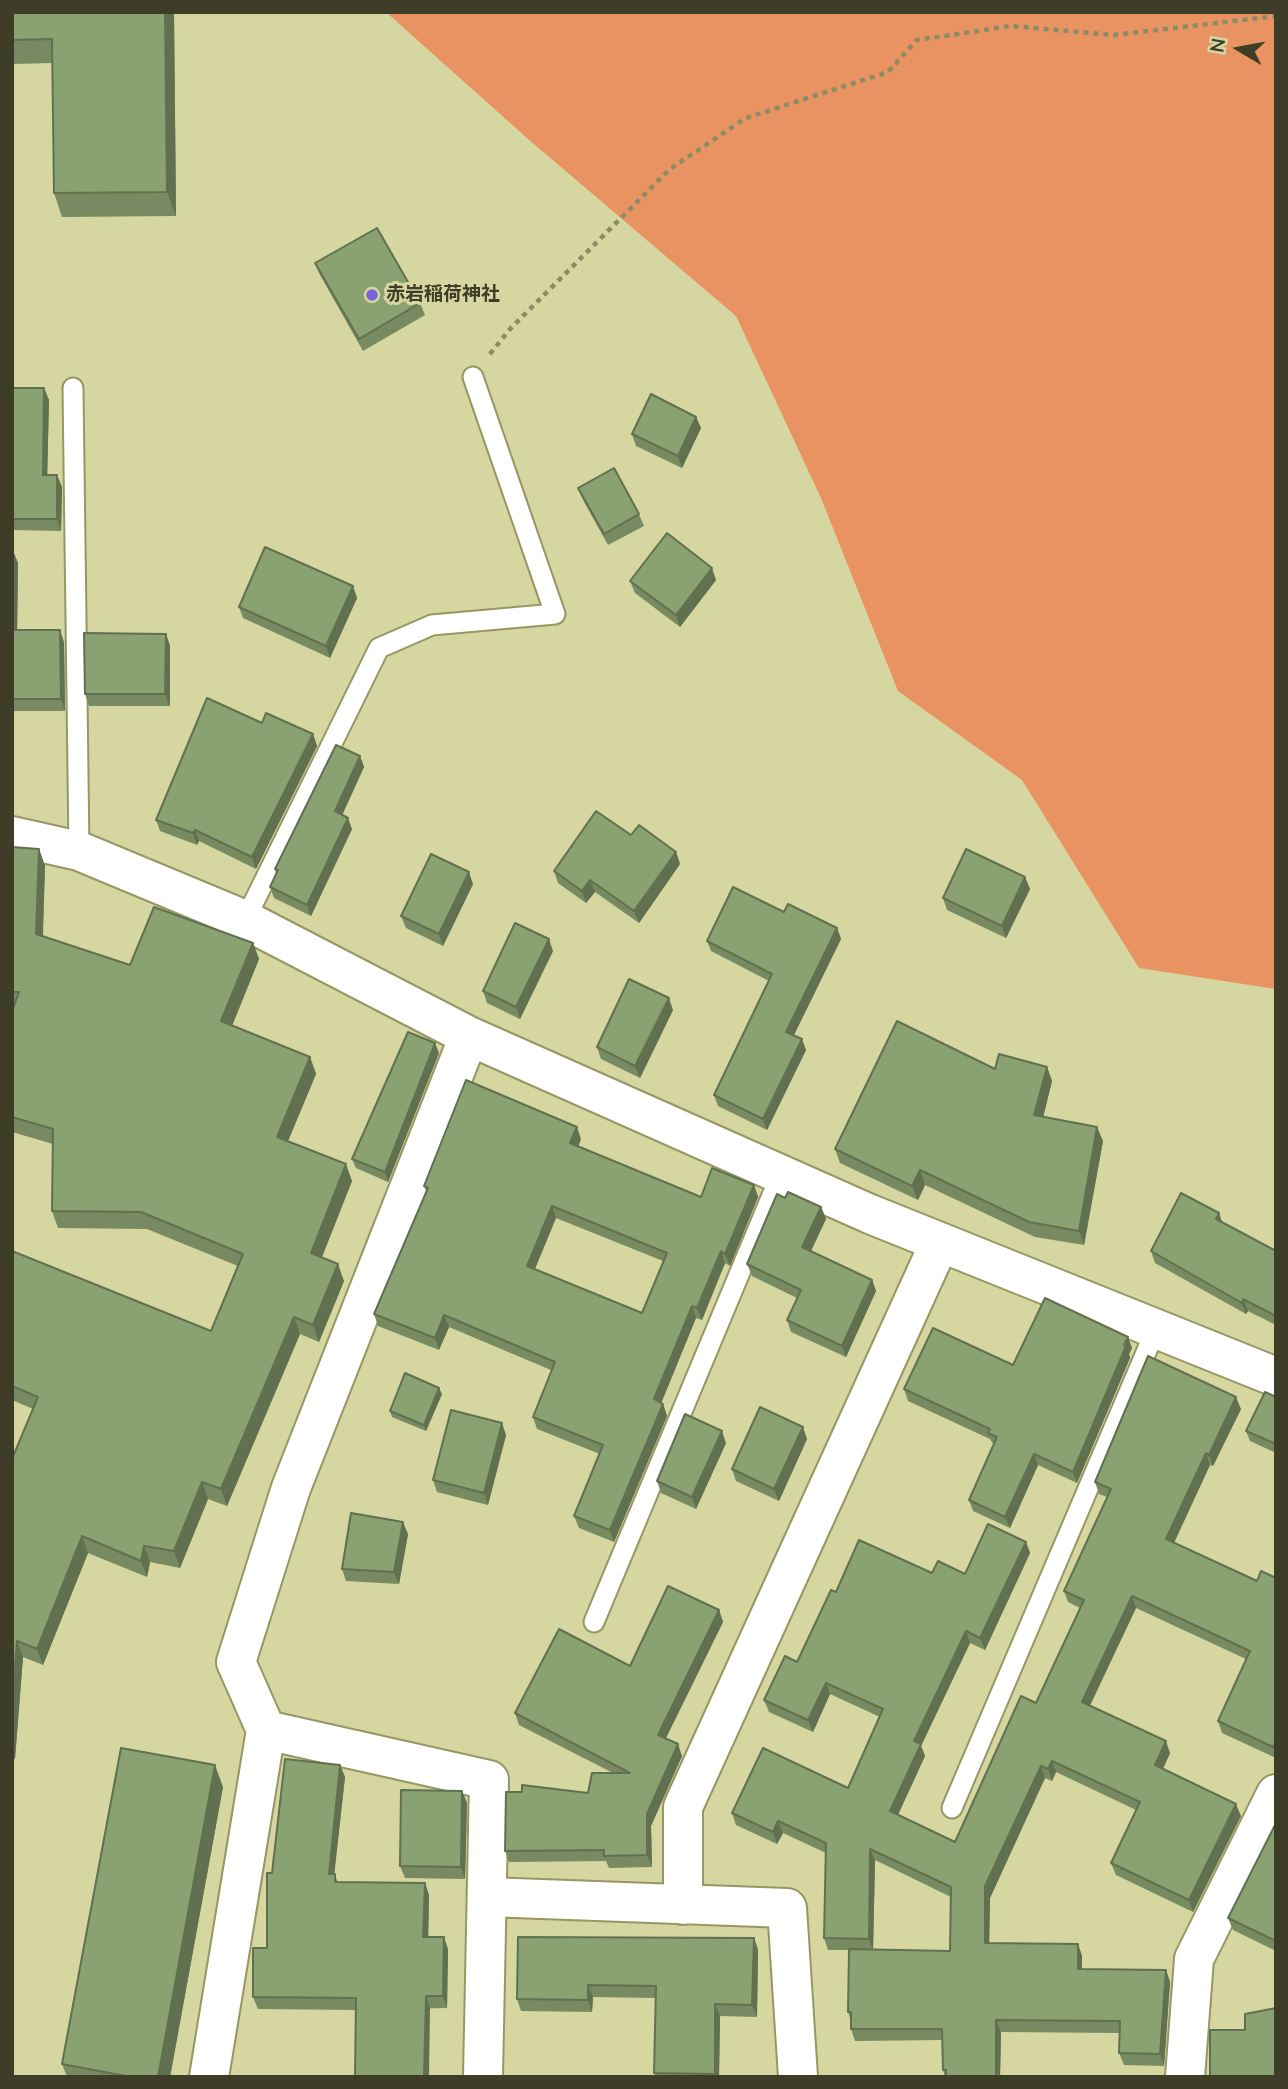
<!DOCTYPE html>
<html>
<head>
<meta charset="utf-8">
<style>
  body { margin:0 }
  #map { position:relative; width:1288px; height:2089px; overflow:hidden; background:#d5d6a0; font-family:"Nunito Sans",sans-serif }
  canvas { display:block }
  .frame { position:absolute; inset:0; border:14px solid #3e3e28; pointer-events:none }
  .north { position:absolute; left:1204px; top:14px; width:70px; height:70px; -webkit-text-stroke:5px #d5d6a0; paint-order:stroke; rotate:280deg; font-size:19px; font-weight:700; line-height:28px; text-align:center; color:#3e3e28 }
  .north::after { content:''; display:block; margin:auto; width:24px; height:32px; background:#3e3e28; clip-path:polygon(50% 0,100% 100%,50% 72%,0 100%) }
</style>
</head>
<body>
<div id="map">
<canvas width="1288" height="2089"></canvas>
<div class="frame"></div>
<div class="north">N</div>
</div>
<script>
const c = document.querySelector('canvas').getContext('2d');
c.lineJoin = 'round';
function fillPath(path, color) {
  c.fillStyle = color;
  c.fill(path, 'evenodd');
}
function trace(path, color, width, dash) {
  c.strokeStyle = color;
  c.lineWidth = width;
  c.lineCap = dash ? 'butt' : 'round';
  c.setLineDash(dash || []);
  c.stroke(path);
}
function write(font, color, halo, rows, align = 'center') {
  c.font = font + ' "Nunito Sans","Noto Sans JP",sans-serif';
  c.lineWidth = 6;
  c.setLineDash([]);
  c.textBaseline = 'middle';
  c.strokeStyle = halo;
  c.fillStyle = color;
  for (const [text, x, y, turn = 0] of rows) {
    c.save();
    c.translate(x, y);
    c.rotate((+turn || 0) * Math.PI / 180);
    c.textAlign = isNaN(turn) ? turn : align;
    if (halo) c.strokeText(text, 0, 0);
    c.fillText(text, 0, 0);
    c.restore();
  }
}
fillPath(new Path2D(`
  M386,12h890v977l-137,-21 -117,-188 -124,-89 -77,-193 -85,-182 -208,-177z`), '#e99363');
const service = new Path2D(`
  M73,388l6,463
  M245,920l134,-272 53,-23 123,-11 -82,-237
  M594,1622l187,-448
  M952,1808l204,-479`);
const minor = new Path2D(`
  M12,836l67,15 166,69 224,116 401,178 406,163
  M266,1730l223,50 -6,297
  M487,1897l300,11 11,169
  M683,1905v-98l257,-565
  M209,2077l57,-347 -30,-68 55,-174 178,-452
  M1185,2077l9,-118 82,-165`);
trace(service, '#969763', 23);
trace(minor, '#969763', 42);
trace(new Path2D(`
  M490,354l20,-25 160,-160 76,-51 142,-46 29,-32 94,-14 103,9 162,-19`), '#8b8c65', 4.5, [5, 5]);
trace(service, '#fff', 19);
trace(minor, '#fff', 38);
fillPath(new Path2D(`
  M12,12h162l2,204 -114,1 -8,-24 -2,-130 -40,1z
  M315,263l105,40 5,12 -62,36 -43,-76z
  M12,388h32l5,12 -2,75h10l5,12 -1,44 -49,-1z
  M696,417l5,11 -19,40 -46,-22 -4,-12z
  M578,488l61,26 5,12 -36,19 -25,-45z
  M12,551h1l5,12 -1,67 47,12 1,69h-53z
  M716,580l-36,47 -45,-34 -5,-12z
  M353,586l4,12 -27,60 -87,-40 -4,-11z
  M166,634l4,12v60h-81l-4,-12z
  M262,723l51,11 4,12 -61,123 -57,-28 -2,4 -37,-14 -4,-11z
  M360,756l4,11 -22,48 10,14 -41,87 -37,-18 -4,-11 6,-13 -1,-5z
  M631,835l45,17 4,12 -41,59 -44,-31 -9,11 -28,-20 -4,-12z
  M12,847l27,2 6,17 -2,71 87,28 123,-22 6,16 -27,67 78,31 6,17 -28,67 64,40 -31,77 23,23 -25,61 -19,-8 -73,172 -19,-7 -28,69 -30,-6 -3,15 -59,-24 -45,112 -20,-8 -8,102h-3v-300l21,-50 -21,-9v-149l199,80 27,-65 -91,-37 -89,-1 -6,-17 1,-67 -41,-12z
  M1025,877l5,12 -24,49 -59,-28 -4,-12z
  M473,884l-30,62 -37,-18 -5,-12z
  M784,912l53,16 4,11 -47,96 12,15 -39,80 -49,-24 -4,-11 55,-114 -58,-30 -4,-10z
  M553,951l-33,68 -33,-16 -4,-12z
  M673,1010l-33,68 -39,-19 -4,-12z
  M439,1053l-51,129 -32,-14 -4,-9z
  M1047,1067l5,14 -9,36 60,24 -19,104 -49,-8 -110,-52 -7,15 -78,-37 -5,-14 160,-80z
  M581,1139l-3,7 123,51 53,-12 4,12 -28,69 -5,-3 -23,57 -6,-2 -35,85 2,1 4,12 -53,126 -35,-14 -5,-12 26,-62 -63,-25 -4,-12 18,-47 -102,-43 -10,23 -61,-24 -4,-12 52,-123 -2,-5zM556,1218l107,43 -21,52 -107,-44z
  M785,1198l36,9 5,12 -15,32 61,29 4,11 -30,66 -55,-25 -4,-12 10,-22 -45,-22 -5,-12z
  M1219,1213l3,10 54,28v74l-28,-14 -2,3 -91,-51 -4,-12z
  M1132,1348l-3,6 1,4 -53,125 -39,-18 -28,63 -37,-17 -4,-11 25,-55 -4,-6 -82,-38 -4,-12 109,-24z
  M442,1394l-16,37 -34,-14 -2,-6z
  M1276,1397v56l-26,-12 -4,-10z
  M1241,1409l-28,57 -3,-1 -36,78 83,38 19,-3v180l-54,-25 -4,-12 28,-62 -110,-51 -46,98 80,47 -7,16 78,47 -48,96 -77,-37 -5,-12 25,-53 -80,-38 -4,9 -7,-3 -55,120 -1,45 89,1 4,12v13l84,1 4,12 -6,84 -40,-1 -5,-12 1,-20 -119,-1 -1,45h-55l-2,-7 -1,-30 -87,1 -4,-12v-8l-3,-9 1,-62h-21l-4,-12 2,-85 -43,-20 -6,11 -41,-19 -4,-12 116,-25 32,-71 -50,-23 -17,38 -44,-20 -5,-12 33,-38 39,-70 96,-19 33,1 61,-32 4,11 -45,97 -15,-7 -49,103 4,10 -27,59 57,27 81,-139 44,-95 -12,-6 -4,-11 43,-94 -8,-3 -4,-12zM875,1860l76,37 -1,54 -77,-1z
  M506,1435l-18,70 -51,-13 -4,-12z
  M807,1439l-28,62 -43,-20 -4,-12z
  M726,1443l-30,66 -35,-16 -4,-12z
  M408,1534l-9,50 -53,-3 -4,-12z
  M719,1610l4,12 -57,116 16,18 -31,70 1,41 -43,1 -3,-7 -97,1 -4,-11 83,-58 25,-20 -94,-48 -4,-12 115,-47z
  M340,1765l5,12 -11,97 4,8 87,1 4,12 -1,42 20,12 -1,59 -91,2 -98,-1 -5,-12 14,-49 5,-75z
  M223,1787l-53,290h-103l-5,-13z
  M462,1791l5,12 -2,76 -60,-1 -5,-12z
  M1276,1823v128l-43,-21 -5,-12z
  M754,1938l4,12 -1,67 -37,-1 -1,61h-63l-2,-4 2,-75 -63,-1 -1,15 -71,-1 -4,-12z`), '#778a61');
fillPath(new Path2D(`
  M165,12h9l2,204 -9,-24z
  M44,388l5,12 -2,87 -4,-12z
  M696,417l5,11 -19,40 -4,-12z
  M57,475l5,12 -1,44 -4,-12z
  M13,551l5,12 -1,79 -5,-12z
  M712,568l4,12 -36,47 -4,-12z
  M353,586l4,12 -27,60 -4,-12z
  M60,630l4,12 1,69 -4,-12z
  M166,634l4,12v60l-5,-12z
  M313,734l4,12 -61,123 -4,-12z
  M360,756l4,11 -25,55 -4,-11z
  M348,818l4,11 -41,87 -4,-11z
  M195,830l4,11 -2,4 -4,-12z
  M39,849l6,17 -3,85 -6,-17z
  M676,852l4,12 -41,59 -5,-12z
  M469,872l4,12 -30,62 -4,-12z
  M1025,877l5,12 -24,49 -4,-12z
  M590,880l5,12 -9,11 -4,-12z
  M837,928l4,11 -51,104 -4,-11z
  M549,939l4,12 -33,68 -4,-12z
  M253,943l6,16 -32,79 -6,-17z
  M669,998l4,12 -33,68 -5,-12z
  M802,1039l4,11 -39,80 -4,-11z
  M435,1043l4,10 -51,129 -3,-10z
  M310,1057l6,17 -33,79 -6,-16z
  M1047,1067l5,14 -12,49 -6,-15z
  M577,1127l4,12 -6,16 -5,-12z
  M1097,1127l6,14 -19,104 -5,-14z
  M346,1164l6,17 -35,89 -6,-17z
  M920,1170l5,15 -7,15 -6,-14z
  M754,1185l4,12 -28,69 -5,-12z
  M552,1206l4,12 -25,60 -4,-12z
  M821,1207l5,12 -19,40 -5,-12z
  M1219,1213l4,12 -7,-6z
  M721,1251l4,12 -23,57 -5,-12z
  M338,1264l6,17 -25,61 -6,-17z
  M872,1280l4,11 -30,66 -4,-11z
  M1243,1299l5,12 -2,3 -4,-11z
  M692,1306l4,12 -38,93 -4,-12z
  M444,1315l5,12 -10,23 -4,-12z
  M294,1317l6,17 -73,172 -6,-17z
  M1128,1337l4,11 -3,6 1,4 -53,125 -4,-11z
  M439,1388l3,6 -16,37 -2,-6z
  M1236,1397l5,12 -28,57 -4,-11z
  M663,1404l4,12 -53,126 -4,-12z
  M502,1423l4,12 -18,70 -4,-12z
  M803,1427l4,12 -28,62 -5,-12z
  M722,1431l4,12 -30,66 -4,-12z
  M1206,1453l4,12 -40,86 -4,-12z
  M1034,1454l4,11 -28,63 -5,-11z
  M202,1482l6,17 -28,69 -6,-17z
  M403,1522l5,12 -9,50 -5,-12z
  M82,1536l6,17 -45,112 -6,-16z
  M1026,1542l4,11 -45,97 -5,-12z
  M144,1546l6,16 -3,15 -6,-16z
  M1132,1596l4,12 -50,105 -4,-11z
  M719,1610l4,12 -61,124 -4,-11z
  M966,1631l4,12 -49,103 4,10 -31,67 -4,-12 24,-70z
  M17,1641l6,16 -8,102 -3,-8v-45z
  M826,1683l4,11 -17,38 -5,-12z
  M1166,1741l4,12 -11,24 -4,-12z
  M1276,1741v14l-3,-8z
  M678,1744l4,12 -31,70 1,41 -5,-12v-41z
  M1052,1761l4,11 -4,9 -4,-12z
  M215,1765l8,22 -53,290h-12z
  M340,1765l5,12 -12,109 -4,-12z
  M1041,1766l4,12 -55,120 -1,57 -4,-12v-57z
  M462,1791l5,12 -2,76 -4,-12z
  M1236,1804l5,12 -48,96 -4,-12z
  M778,1821l5,12 -6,11 -4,-12z
  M870,1849l5,11 -2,91 -4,-12z
  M425,1883l4,12 -1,54 -5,-12z
  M444,1937l4,12 -1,59 -4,-12z
  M754,1938l4,12 -1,67 -5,-12z
  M1078,1944l4,12v25l-4,-12z
  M1166,1970l4,12 -6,84 -4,-12z
  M588,1985l5,12 -1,15 -4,-12z
  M426,1996l4,12 -1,69h-5z
  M715,2004l5,12 -1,61h-3l-1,-3z
  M996,2020l5,12 -1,45h-4z`), '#61714f');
const building = new Path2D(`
  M12,12h153l2,180 -113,1 -2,-154 -40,1z
  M377,228l43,75 -61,36 -44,-76z
  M12,388h32l-1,87h14v44h-45z
  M651,394l45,23 -18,39 -46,-22z
  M614,468l25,46 -35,20 -26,-46z
  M667,533l45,35 -36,47 -46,-34z
  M265,547l88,39 -27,60 -87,-39z
  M12,551h1l-1,79h48l1,69h-49z
  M84,633l82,1 -1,60h-80z
  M207,698l55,25 4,-10 47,21 -61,123 -57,-27 -2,3 -37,-13z
  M336,745l24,11 -25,55 13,7 -41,87 -37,-18 8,-17 -3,-1z
  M596,811l35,24 8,-10 37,27 -42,59 -44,-31 -8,11 -28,-20z
  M12,847l27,2 -3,85 94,31 24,-58 99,36 -32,78 89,36 -33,80 69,27 -35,89 27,11 -25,61 -19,-8 -73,172 -19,-7 -28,69 -30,-5 -3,15 -59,-25 -45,113 -20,-8 -5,65v-247l26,-62 -26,-11v-135l199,80 32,-77 -102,-42 -89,-1 1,-82 -41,-12v-106l7,-19h-7z
  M966,849l59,28 -23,49 -59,-28z
  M431,854l38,18 -30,62 -38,-18z
  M733,887l51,25 4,-8 49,24 -51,104 16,7 -39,80 -49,-24 58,-121 -65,-33z
  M515,923l34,16 -33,68 -33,-16z
  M629,979l40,19 -34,68 -38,-19z
  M897,1021l98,48 4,-15 48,13 -13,48 63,12 -18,104 -50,-9 -109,-52 -8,16 -77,-37z
  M408,1032l27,11 -50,129 -33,-13z
  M466,1080l111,47 -7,16 131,54 11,-29 42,17 -29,69 -4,-3 -24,57 -5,-2 -38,93 9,5 -53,126 -36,-14 29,-71 -70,-28 22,-55 -111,-47 -9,23 -61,-24 54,-126 -4,-2zM552,1206l115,47 -25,60 -115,-47z
  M788,1192l33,15 -19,40 70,33 -30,66 -55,-26 14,-30 -54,-26 30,-70 8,4z
  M1181,1193l38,20 -3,6 60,32v65l-33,-17 -1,4 -91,-52z
  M1045,1298l83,39 -4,8 2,1 -53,126 -39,-18 -29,63 -36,-17 28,-63 -9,-4 2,-4 -86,-40 29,-61 80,37z
  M1148,1356l88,41 -27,58 -3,-2 -40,86 91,42 4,-10 15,7v163l-3,6 -55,-26 32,-70 -118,-55 -50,106 84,39 -11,24 81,39 -47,96 -78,-37 29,-61 -88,-41 -4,8 -7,-3 -56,120v57l93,1v25l88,1 -6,84 -41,-1 1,-32 -124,-1v57h-50v-7h-3l-1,-41h-91v-17h-3l1,-63 101,2 1,-64 -81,-38 -1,90 -45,-1 2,-95 -48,-22 -5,11 -41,-19 31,-65 85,40 35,-79 -57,-26 -18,37 -44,-20 21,-44 12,6 34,-72 5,2 23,-52 73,33 6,-12 27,13 23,-50 38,18 -46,96 -14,-7 -52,110 7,3 -31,67 65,31 66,-146 15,7 48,-103 -20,-9 47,-102 -16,-7z
  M405,1373l34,15 -15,37 -34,-14z
  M1265,1392l11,5v47l-30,-13z
  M760,1407l43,20 -29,62 -42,-20z
  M451,1410l51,13 -18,70 -51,-13z
  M685,1414l37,17 -30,66 -35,-16z
  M351,1513l52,9 -9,50 -52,-3z
  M668,1586l51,24 -61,125 20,9 -31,70v41l-43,1v-6l-99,1 1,-59h16v-7l66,8 4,-20h38l-115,-60 44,-84 71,37z
  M121,1748l94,17 -57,312h-27l-69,-13z
  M285,1759l55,6 -11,109h6v8l90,1 -2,54h21l-1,59h-17l-2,81h-69l1,-79 -103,-1v-49h14v-75h5z
  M401,1790l61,1 -1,76 -61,-1z
  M1276,1823v118l-48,-23z
  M518,1937l236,1 -2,67 -37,-1v70l-61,-1 2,-87 -68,-1v15l-71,-1z
  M1276,2008v69h-66v-47h35v-16z`);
fillPath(building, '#8aa171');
trace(building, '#61714f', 2);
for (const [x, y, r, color] of [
  [372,295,7,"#7b61dc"]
]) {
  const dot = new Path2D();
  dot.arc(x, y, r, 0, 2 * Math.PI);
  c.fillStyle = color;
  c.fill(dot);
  trace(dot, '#d5d6a0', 2.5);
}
write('bold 19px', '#3e3e28', '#d5d6a0', [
  ["赤岩稲荷神社",386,295]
], 'left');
</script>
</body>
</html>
